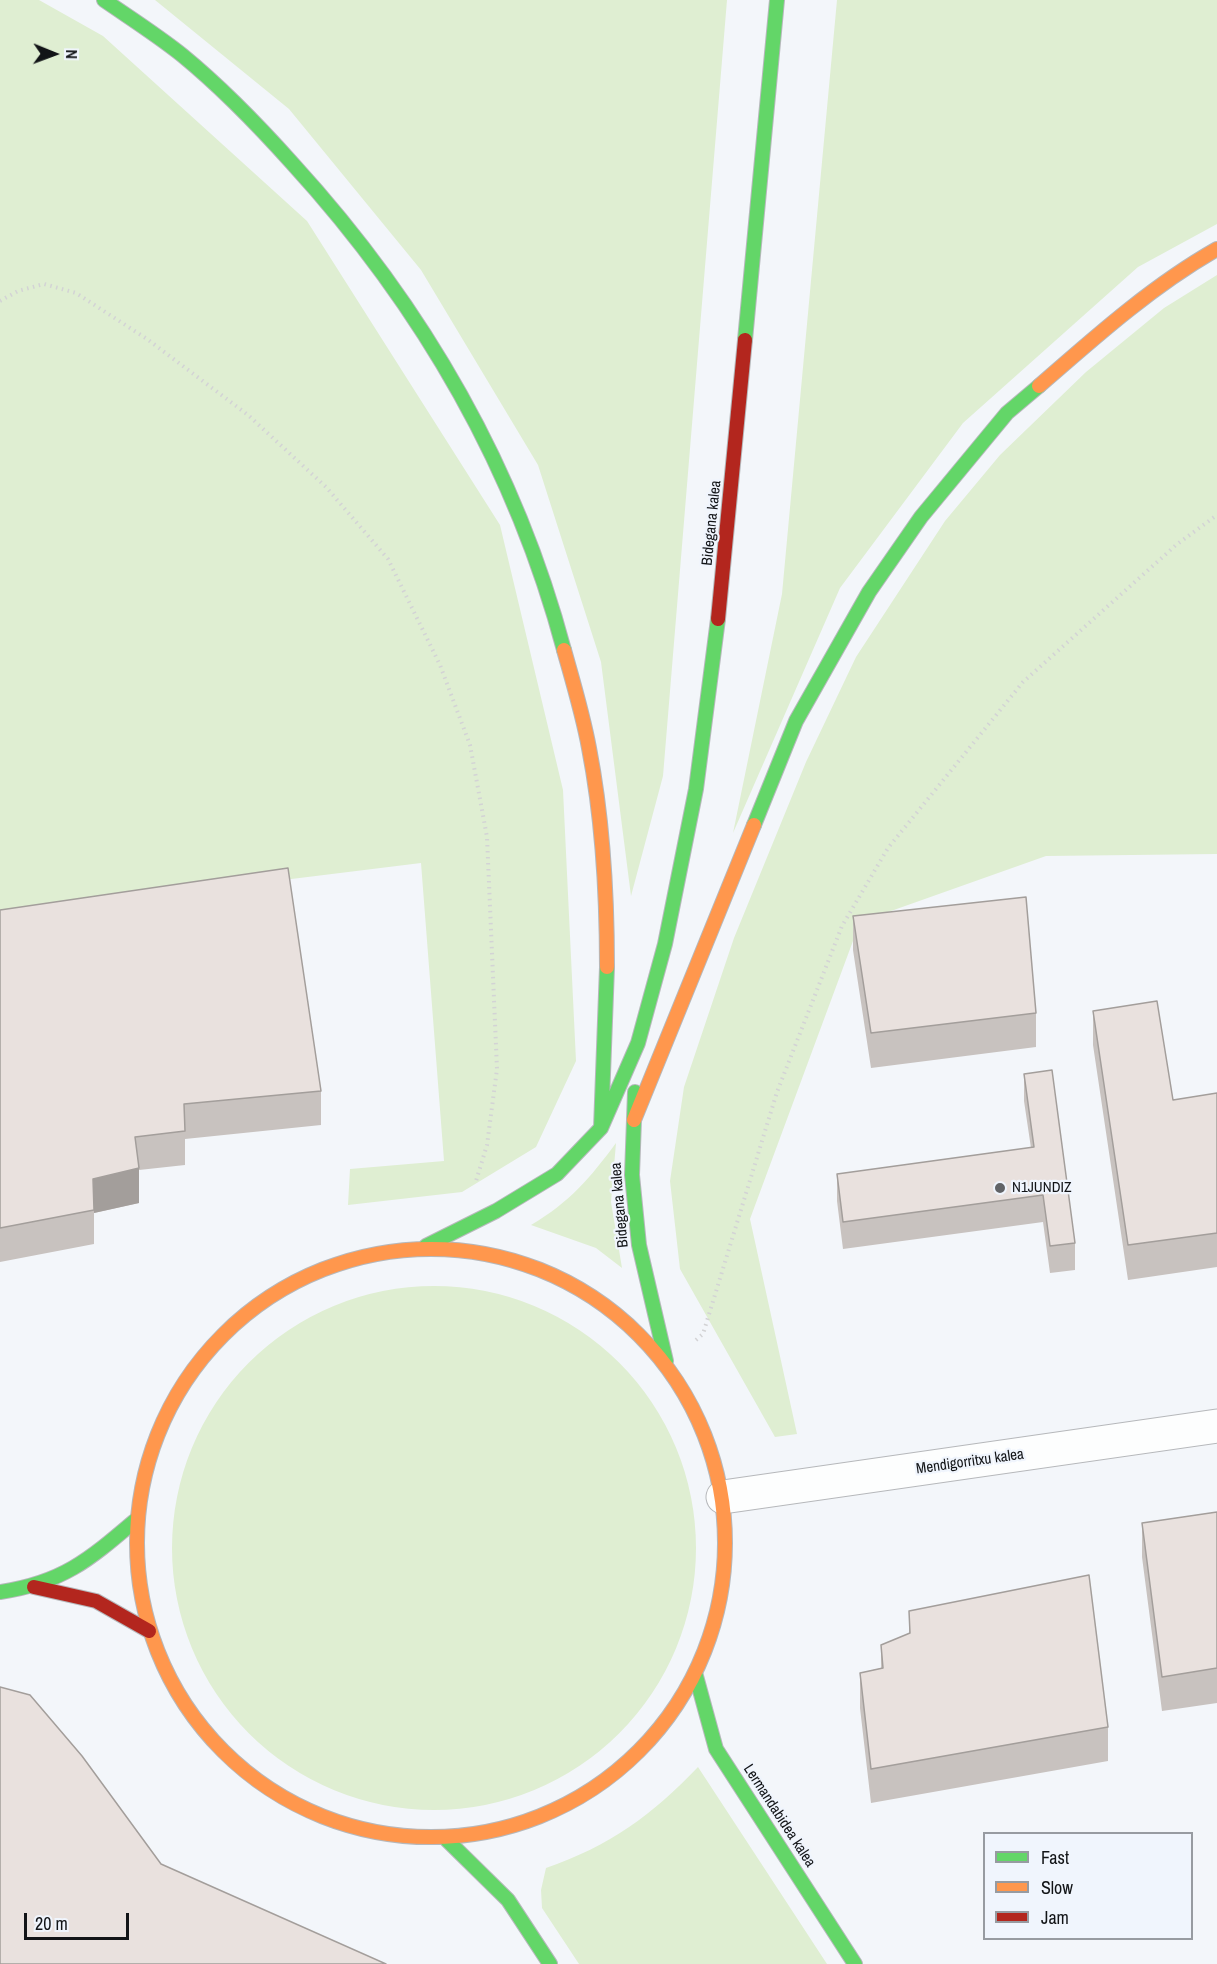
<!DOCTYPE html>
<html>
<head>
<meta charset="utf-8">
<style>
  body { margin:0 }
  #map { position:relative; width:1217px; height:1964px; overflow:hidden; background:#f3f6fa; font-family:"Archivo Narrow",sans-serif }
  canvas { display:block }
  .legend { position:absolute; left:983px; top:1832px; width:210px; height:108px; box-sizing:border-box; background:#f0f5fd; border:2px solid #979ba1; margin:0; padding:8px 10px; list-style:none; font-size:18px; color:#121417 }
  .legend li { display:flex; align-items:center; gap:12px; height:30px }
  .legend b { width:30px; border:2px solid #979ba1 }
  .north { position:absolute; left:24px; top:24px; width:60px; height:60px; -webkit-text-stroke:4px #f0f5fd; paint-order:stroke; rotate:91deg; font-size:16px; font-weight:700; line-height:24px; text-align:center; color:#121417 }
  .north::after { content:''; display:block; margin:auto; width:21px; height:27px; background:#121417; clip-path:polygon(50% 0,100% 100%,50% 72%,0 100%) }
  .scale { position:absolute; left:24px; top:1913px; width:105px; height:27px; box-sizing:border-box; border:3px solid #121417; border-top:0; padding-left:8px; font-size:18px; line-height:21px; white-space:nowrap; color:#121417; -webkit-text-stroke:4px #f0f5fd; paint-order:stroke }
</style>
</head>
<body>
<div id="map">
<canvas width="1217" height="1964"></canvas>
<ul class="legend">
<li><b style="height:8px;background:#63d668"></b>Fast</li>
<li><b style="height:8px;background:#ff974d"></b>Slow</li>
<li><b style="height:8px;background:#b3261e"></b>Jam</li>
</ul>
<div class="north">N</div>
<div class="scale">20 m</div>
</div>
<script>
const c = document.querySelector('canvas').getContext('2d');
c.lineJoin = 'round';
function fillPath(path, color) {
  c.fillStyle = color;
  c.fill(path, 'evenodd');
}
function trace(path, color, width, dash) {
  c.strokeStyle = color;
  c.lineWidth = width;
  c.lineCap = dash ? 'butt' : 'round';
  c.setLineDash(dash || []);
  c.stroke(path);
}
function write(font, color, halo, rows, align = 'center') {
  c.font = font + ' "Archivo Narrow",sans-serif';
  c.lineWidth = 4.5;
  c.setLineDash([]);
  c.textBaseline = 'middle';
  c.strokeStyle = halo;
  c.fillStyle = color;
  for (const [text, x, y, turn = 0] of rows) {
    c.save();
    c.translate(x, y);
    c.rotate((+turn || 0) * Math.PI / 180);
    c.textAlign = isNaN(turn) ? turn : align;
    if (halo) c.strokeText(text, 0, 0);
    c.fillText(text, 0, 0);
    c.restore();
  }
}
fillPath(new Path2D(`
  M0,0h39l64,36 204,185 193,304 63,265 13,271 -40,86 -74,45 -114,13 2,-36 94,-8 -23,-298 -421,52z
  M155,0h572l-64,776 -32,120 -30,-234 -63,-197 -117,-195 -132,-161z
  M837,0h380v224l-79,43 -175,156 -123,165 -107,245 49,-239z
  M1217,275v579l-171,2 -186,66 -110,297 47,215 -22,3 -95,-168 -10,-88 14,-94 50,-149 72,-176 50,-105 89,-136 55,-66 86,-83 78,-64z
  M616,1143l-5,59 11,66 -26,-20 -65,-23c39,-23 59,-47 85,-82z
  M172 1548a262 262 0 1 1 524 0a262 262 0 1 1-524 0Z
  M698,1767l129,197h-248l-37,-56 -1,-18 5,-22c64,-22 106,-53 152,-101z`), '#dfeed2');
const street = new Path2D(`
  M723,1497l494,-71`);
const fast = new Path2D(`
  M104,0c26,18 53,35 78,55 39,32 76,70 110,108 128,140 223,303 272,487
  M745,340l32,-340
  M754,825l42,-104 73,-129 52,-75 86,-104 32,-27
  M635,1092l-3,83 7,70 27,116
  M601,1128l6,-161
  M426,1246l70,-35 61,-37 44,-46 37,-85 27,-99 31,-155 22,-170
  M0,1592c63,-9 90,-33 137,-73
  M696,1676l20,73 139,215
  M447,1840l61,60 42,64`);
const slow = new Path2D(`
  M1039,386c56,-49 113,-100 178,-137
  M564,650c9,32 19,65 25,98 14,72 18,146 18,219
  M634,1120l120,-295
  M137 1543a294 294 0 1 1 588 0a294 294 0 1 1-588 0Z`);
const jam = new Path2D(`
  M718,619l27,-279
  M34,1587l62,14 53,30`);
trace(street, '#b6b8bb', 35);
trace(fast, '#b6b8bb', 16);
trace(slow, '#b6b8bb', 16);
trace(jam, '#b6b8bb', 16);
trace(new Path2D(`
  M0,301l18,-10 26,-7 32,9 71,46 101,76 78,72 62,72 52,106 30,80 17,92 10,232 -10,76 -11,36
  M696,1340l7,-6 74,-242 65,-166 46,-78 135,-166 153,-137 41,-30`), '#d3d3d5', 4, [1.5, 4.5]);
trace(street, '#fdfefe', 33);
trace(fast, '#63d668', 14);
trace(slow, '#ff974d', 14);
trace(jam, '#b3261e', 14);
fillPath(new Path2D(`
  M0,910l321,181v34l-136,14v26l-46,5v33l-45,10v31l-94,18z
  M853,916l183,97v34l-165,21 -18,-118z
  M1093,1011l80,89 44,-7v174l-89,13 -35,-235z
  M1024,1074l51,169v27l-25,3 -7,-51 -200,27 -6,-48v-27l194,-26 -7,-47z
  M1217,1512v191l-55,8 -20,-154v-34z
  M909,1611l199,116v34l-237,42 -11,-95v-35l21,-5v-23l28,-11z`), '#c8c2bf');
fillPath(new Path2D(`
  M139,1168v35l-45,10 -1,-34z`), '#a39e9b');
const building = new Path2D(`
  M288,868l33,223 -137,13 1,27 -50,6 4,31 -46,11 1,31 -94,18v-318z
  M1026,897l10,116 -165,20 -18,-117z
  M1157,1001l16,99 44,-7v140l-89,12 -35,-234z
  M1052,1070l23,173 -25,3 -7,-51 -200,27 -6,-48 197,-27 -10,-73z
  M1217,1512v156l-55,9 -20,-154z
  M1089,1575l19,152 -237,42 -11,-96 23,-5 -2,-23 29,-12 -1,-22z
  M0,1687l30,8 52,61 79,108 225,100h-386z`);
fillPath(building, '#e9e1de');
trace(building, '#a39e9b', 1.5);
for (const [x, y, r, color] of [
  [1000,1188,6,"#616366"]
]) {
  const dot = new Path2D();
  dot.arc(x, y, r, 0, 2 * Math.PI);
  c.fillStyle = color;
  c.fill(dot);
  trace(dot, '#f0f5fd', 2);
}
write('15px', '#121417', '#f0f5fd', [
  ["Bidegana kalea",712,523,-84],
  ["Bidegana kalea",620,1205,-95],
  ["Mendigorritxu kalea",970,1462,-8],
  ["Lermandabidea kalea",779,1816,57]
]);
write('15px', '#121417', '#f0f5fd', [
  ["N1JUNDIZ",1012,1188]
], 'left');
</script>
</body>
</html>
